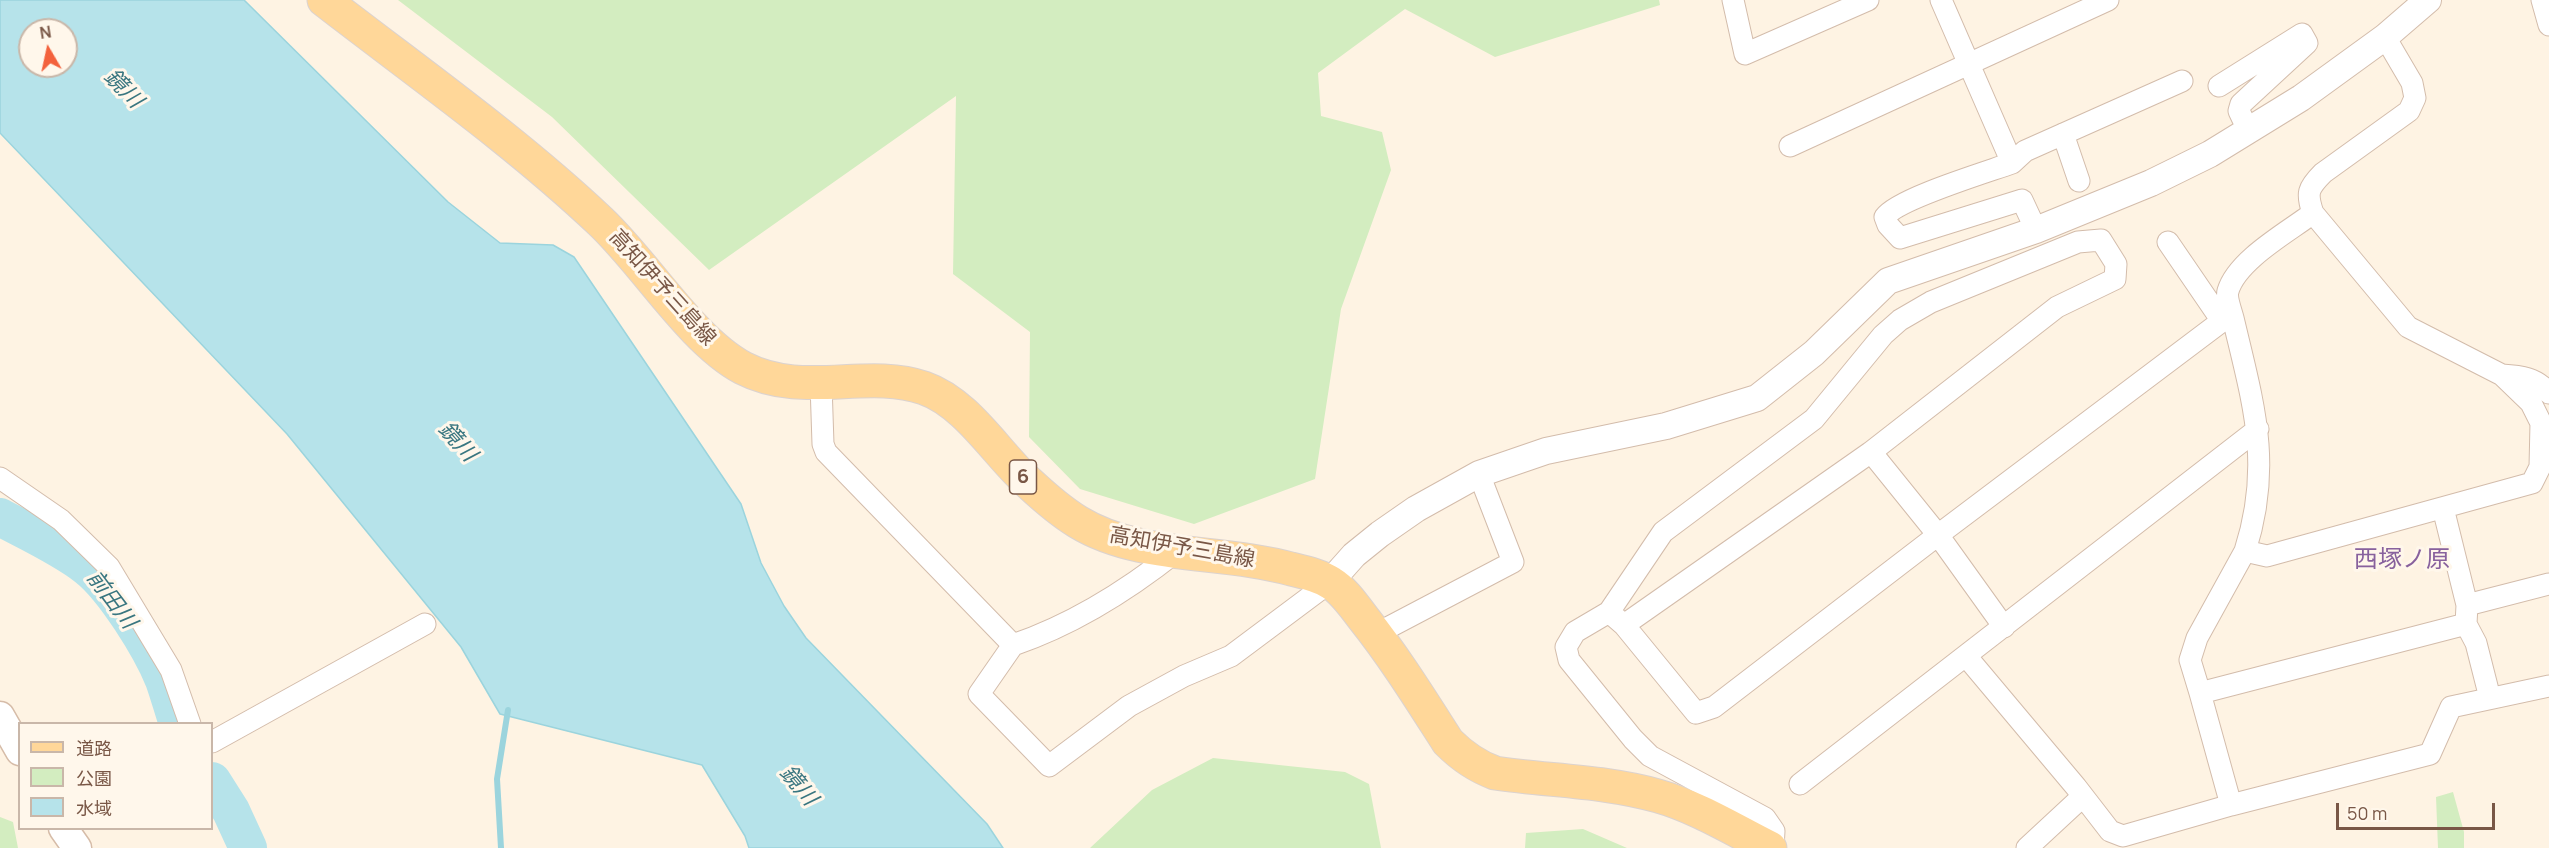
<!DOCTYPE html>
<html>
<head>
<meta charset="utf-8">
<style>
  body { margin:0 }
  #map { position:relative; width:2549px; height:848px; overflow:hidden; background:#fef3e3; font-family:Manrope,"Noto Sans JP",sans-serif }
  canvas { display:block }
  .legend { position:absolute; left:18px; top:722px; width:195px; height:108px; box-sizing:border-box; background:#fff7eb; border:2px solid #c9b7a9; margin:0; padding:8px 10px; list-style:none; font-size:18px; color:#795746 }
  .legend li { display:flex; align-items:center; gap:12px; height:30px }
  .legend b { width:30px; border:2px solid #c9b7a9 }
  .north { position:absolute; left:18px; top:18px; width:60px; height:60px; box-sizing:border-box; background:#fff7eb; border:2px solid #c9b7a9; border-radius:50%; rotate:351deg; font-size:16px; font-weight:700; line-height:24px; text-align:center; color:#795746 }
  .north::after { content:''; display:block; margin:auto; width:21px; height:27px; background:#f3623d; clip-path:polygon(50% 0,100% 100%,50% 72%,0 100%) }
  .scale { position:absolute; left:2336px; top:803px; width:159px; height:27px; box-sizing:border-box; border:3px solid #795746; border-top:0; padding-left:8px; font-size:18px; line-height:21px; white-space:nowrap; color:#795746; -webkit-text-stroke:4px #fff7eb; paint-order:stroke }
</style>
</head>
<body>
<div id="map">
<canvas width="2549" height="848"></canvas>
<ul class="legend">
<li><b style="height:8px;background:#ffd799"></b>道路</li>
<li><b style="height:16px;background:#d3edc0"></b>公園</li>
<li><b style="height:16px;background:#b6e3ea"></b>水域</li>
</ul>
<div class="north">N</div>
<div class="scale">50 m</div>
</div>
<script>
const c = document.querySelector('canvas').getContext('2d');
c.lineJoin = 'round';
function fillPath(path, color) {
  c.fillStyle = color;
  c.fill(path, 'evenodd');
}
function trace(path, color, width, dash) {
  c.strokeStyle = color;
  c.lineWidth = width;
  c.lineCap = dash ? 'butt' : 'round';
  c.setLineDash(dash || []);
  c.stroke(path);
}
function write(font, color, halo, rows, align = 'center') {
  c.font = font + ' Manrope,"Noto Sans JP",sans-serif';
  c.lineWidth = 6;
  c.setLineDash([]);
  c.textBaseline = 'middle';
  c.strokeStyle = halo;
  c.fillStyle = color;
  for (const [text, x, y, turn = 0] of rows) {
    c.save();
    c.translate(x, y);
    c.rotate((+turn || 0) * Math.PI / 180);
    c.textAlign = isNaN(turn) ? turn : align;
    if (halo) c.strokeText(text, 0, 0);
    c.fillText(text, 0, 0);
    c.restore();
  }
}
fillPath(new Path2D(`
  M398,0h1261l1,5 -165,52 -90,-48 -87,64 3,43 61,16 9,38 -50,139 -26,170 -121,45 -114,-35 -51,-52 1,-105 -77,-58 3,-178 -247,174 -157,-153z
  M1213,758l132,14 24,12 12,64h-291l62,-58z
  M2453,792l11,40v16h-26l-2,-51z
  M0,817l13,5 5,26h-18z
  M1583,829l44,19h-102l1,-15z`), '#d3edc0');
const water = new Path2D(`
  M0,0h244l204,202 52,41 53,2 21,12 167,247 20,59 23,43 22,32 181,186 16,24h-254l-4,-12 -43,-71 -202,-51 -39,-67 -174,-213 -287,-301zM30,30h36v36h-36z`);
fillPath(water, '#b6e3ea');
trace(water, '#9bd4dd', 1.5);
trace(new Path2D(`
  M501,848l-4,-69 11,-69`), '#9bd4dd', 6);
trace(new Path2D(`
  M0,517c28,15 63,31 87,50 27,21 64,81 77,113 5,14 9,29 14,44
  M212,781l19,30 17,37`), '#b6e3ea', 38);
const minor = new Path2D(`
  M1733,0l12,54 123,-54
  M1941,0l71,163
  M2542,0l7,25
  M2219,86l83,-52 5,9 -66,61 -2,7 9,19
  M2063,134l16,47
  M1790,146l318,-146
  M2036,230l-14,-30 -122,38 -12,-13 -3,-8c12,-18 102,-45 127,-54l13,-12 157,-70
  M2168,242l54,79
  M2233,318c-2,-8 -7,-20 -5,-27 9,-31 60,-59 85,-78
  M2502,375c19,1 34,3 47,18
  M821,384l2,60 3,8 187,193c59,-20 115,-55 164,-94
  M1871,452l67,83 66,92
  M0,478l61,42 48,47 62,103 19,54
  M2443,508l24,97 -1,19 10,19 14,55
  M2467,605l82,-21
  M1609,612l15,13 72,88 18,-6 224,-172 284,-214 11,-3c20,85 40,146 12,233l22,5 265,-73 8,-16 1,-44 -10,-20 -29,-28 -94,-48 -95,-114c-7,-20 -5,-25 10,-40l86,-62 6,-13 -3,-15 -27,-46
  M1624,625l247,-173 186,-145 58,-28 1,-15 -15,-24 -23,2 -147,60 -31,18 -17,15 -69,84 -151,113 -54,80 -34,20 -9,15 3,13 64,79 17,17 115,62 9,13 -1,17
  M1376,634l137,-72 -34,-88
  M1013,645l-34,49 70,72 80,-60 55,-30 47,-20 99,-74
  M1966,656l110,131 34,44 13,5 108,-31 199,-51 21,-47 98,-21
  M2200,693l-10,-33 7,-22 48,-87
  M212,742l213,-118
  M1800,784l458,-355
  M2231,805l-31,-112 266,-69
  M2027,848l55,-51`);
const tertiary = new Path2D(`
  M1330,582l24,-27 26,-21 36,-25 63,-35 67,-23 120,-25 91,-28 57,-45 74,-72 148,-51 115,-47 59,-29 91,-56 84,-61 43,-37`);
const secondary = new Path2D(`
  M0,716l20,35
  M63,828l14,20`);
const primary = new Path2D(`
  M324,0c93,72 190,140 276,221 45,42 91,119 143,147 60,31 123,0 181,20 43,15 72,65 104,94 15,14 32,29 50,40 60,37 145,28 213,47 12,3 28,6 40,14 13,8 23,23 33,36 31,39 57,81 84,123 14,14 28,24 47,31 54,8 111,8 163,23 39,11 76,34 112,52`);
trace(minor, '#d3bcab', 23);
trace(tertiary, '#d3bcab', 28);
trace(secondary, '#d6bca8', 31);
trace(primary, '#dcd3cf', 35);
trace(minor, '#fff', 21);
trace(tertiary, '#fff', 26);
trace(secondary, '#fff', 28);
trace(primary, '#ffd799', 33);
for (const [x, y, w] of [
  [1023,477,27]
]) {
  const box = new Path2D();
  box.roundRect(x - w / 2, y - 17, w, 34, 4.5);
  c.fillStyle = '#fff7eb';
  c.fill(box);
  trace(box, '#795746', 1.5);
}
write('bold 20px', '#795746', null, [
  ["6",1023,477]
]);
write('21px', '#795746', '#fff7eb', [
  ["高知伊予三島線",662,288,48],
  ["高知伊予三島線",1182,548,10]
]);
write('italic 22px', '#397680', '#fff7eb', [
  ["鏡川",123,89,46],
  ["鏡川",457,442,48],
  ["前田川",111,600,53],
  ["鏡川",798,786,50]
]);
write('24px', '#88619d', '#fff7eb', [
  ["西塚ノ原",2402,560]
]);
</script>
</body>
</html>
